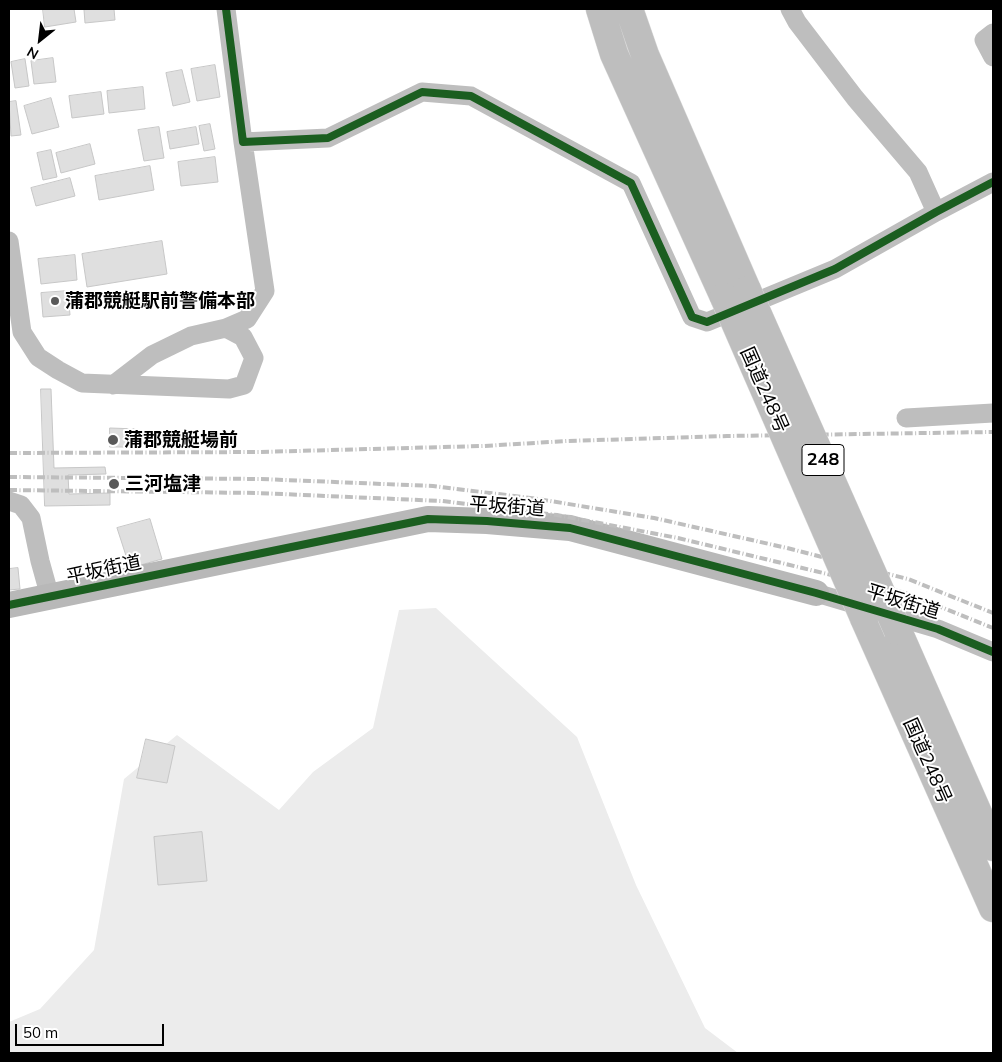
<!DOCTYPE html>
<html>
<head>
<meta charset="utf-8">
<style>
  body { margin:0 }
  #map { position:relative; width:1002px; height:1062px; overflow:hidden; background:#fff; font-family:Mulish,sans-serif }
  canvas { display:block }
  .frame { position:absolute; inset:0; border:10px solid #000; pointer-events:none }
  .north { position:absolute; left:15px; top:15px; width:50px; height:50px; -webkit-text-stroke:4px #fff; paint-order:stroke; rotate:209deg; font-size:14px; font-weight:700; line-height:20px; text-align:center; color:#000 }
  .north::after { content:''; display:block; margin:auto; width:18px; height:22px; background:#000; clip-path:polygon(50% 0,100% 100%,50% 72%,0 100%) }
  .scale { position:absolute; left:15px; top:1024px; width:149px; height:22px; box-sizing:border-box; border:2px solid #000; border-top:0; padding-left:6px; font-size:15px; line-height:18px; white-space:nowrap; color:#000; -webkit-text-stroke:4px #fff; paint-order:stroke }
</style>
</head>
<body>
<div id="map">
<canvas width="1002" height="1062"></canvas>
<div class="frame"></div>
<div class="north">N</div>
<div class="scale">50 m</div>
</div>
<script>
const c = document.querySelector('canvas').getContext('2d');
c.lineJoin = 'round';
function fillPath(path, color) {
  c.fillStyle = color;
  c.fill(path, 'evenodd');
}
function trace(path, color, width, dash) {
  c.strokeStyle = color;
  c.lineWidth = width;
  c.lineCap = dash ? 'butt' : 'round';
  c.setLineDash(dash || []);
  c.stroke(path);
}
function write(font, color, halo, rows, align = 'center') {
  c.font = font + ' Mulish,"Noto Sans JP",sans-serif';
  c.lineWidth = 4;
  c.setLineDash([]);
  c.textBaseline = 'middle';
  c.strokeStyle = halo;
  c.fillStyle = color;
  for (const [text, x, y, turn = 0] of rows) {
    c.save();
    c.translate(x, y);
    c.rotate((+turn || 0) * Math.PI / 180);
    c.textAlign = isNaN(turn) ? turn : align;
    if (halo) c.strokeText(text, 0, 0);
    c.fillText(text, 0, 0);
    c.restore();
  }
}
fillPath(new Path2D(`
  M436,608l141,129 59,148 69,143 33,25h-729v-31l31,-13 54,-59 30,-171 53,-44 102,75 34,-38 60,-44 26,-118z`), '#ececec');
const building = new Path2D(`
  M43,9h31l2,13 -31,5z
  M114,9l1,11 -30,3 -1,-13z
  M53,58l3,24 -22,2 -3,-23z
  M25,59l4,27 -14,2 -4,-26z
  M215,65l5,32 -23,4 -6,-32z
  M182,70l8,32 -17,4 -7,-33z
  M143,87l2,22 -36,4 -2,-22z
  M101,92l3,22 -32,4 -3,-22z
  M51,98l8,29 -27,7 -8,-28z
  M16,101l5,34 -10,1 -2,-34z
  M210,124l5,25 -11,2 -5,-25z
  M159,127l5,31 -20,3 -6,-31z
  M196,127l3,17 -29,5 -3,-17z
  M90,144l5,20 -34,9 -5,-20z
  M51,150l6,27 -14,3 -6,-27z
  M215,157l3,25 -37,4 -3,-24z
  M150,166l4,24 -55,10 -4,-24z
  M70,178l5,18 -39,10 -5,-18z
  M162,241l5,33 -80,13 -5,-33z
  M75,255l2,25 -36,4 -3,-25z
  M68,291l2,24 -27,2 -2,-24z
  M41,389h10l3,79 51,-1 1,7 -38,1 1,19 41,-1v12l-65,1z
  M110,428l28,1v18h-28z
  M150,519l12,40 -32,9 -13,-40z
  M18,568l2,21 -11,1v-21z
  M146,739l29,7 -8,37 -30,-5z
  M202,832l5,49 -49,4 -4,-48z`);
fillPath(building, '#dfdfdf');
trace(building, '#c7c7c7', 1);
const highway = new Path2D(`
  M600,9l14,45 110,243
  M629,9l16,46 102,235
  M864,618l129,290
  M898,631l95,216`);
trace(highway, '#dbdbdb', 29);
trace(new Path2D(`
  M226,9l17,133 85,-4 94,-46 49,4 160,87 61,134 15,5 128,-53 101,-57 57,-30
  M790,9l7,13 58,76 63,74 18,40
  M993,33l-9,7 9,17
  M9,241l13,91 16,25 20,13 24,13 147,6 15,-4 10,-27 -11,-21 -17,-9 -35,8 -39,19 -39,30
  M226,328l21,-9 18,-28 -22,-149
  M906,418l87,-5
  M9,501l12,4 10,13 9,43 10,36
  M816,593l122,36 55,23`), '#bebebe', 19);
trace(new Path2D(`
  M9,605l419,-86 59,2 83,7 246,65`), '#b8b8b8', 26);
trace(highway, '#bebebe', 28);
trace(new Path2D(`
  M9,453l250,-1 224,-6 84,-5 160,-5 266,-4
  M9,477l252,2 172,7 105,13 116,19 133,30 121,31 85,34
  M9,490l249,3 184,8 115,14 121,23 228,55 87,35`), '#bebebe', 4, [8, 2.5, 1, 2.5]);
const highwayBridge = new Path2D(`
  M747,290l151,341
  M724,297l140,321`);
trace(highwayBridge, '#dbdbdb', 29, []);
trace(highwayBridge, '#bebebe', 28);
trace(new Path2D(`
  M226,9l17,133 85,-4 94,-46 49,4 160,87 61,134 15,5 128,-53 101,-57 57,-30
  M9,605l419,-86 59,2 83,7 246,65 122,36 55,23`), '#1b5e20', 8);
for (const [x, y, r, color] of [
  [55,301,5,"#595959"],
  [113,440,6,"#595959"],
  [114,484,6,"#595959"]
]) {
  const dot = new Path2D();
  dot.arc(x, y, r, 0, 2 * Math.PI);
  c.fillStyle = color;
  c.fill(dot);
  trace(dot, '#fff', 2);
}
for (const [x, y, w] of [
  [823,460,42]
]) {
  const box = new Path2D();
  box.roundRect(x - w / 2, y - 15.5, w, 31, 4);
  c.fillStyle = '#fff';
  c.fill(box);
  trace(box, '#000', 1);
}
write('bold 18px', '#000', null, [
  ["248",823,460]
]);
write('bold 19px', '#000', '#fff', [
  ["蒲郡競艇駅前警備本部",65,301],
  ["蒲郡競艇場前",124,440],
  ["三河塩津",125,484]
], 'left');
write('19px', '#000', '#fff', [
  ["国道248号",764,390,66],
  ["平坂街道",507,507,4],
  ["平坂街道",104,570,-12],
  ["平坂街道",903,602,17],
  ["国道248号",927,761,66]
]);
</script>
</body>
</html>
